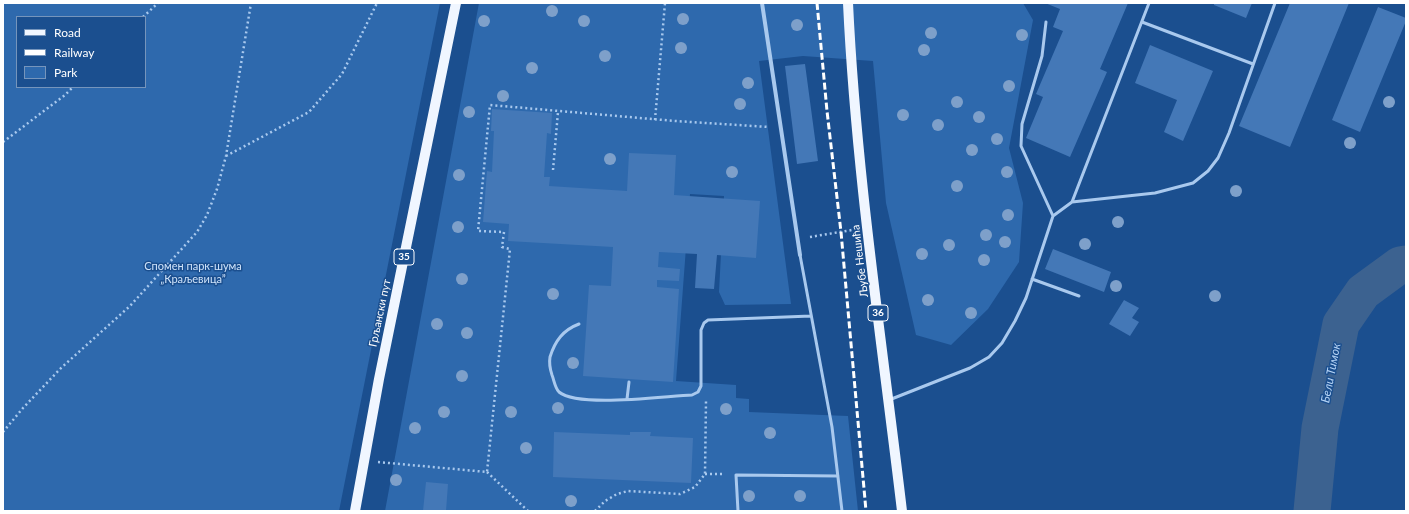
<!DOCTYPE html>
<html>
<head>
<meta charset="utf-8">
<style>
  body { margin:0 }
  #map { position:relative; width:1409px; height:514px; overflow:hidden; background:#1b4f8f; font-family:Lato,sans-serif }
  canvas { display:block }
  .frame { position:absolute; inset:0; border:4px solid #fff; pointer-events:none }
  .legend { position:absolute; left:16px; top:16px; width:130px; height:72px; box-sizing:border-box; background:#1b4f8f; border:1px solid #7695bc; margin:0; padding:5px 7px; list-style:none; font-size:12px; color:#fff }
  .legend li { display:flex; align-items:center; gap:8px; height:20px }
  .legend b { width:20px; border:1px solid #7695bc }
</style>
</head>
<body>
<div id="map">
<canvas width="1409" height="514"></canvas>
<div class="frame"></div>
<ul class="legend">
<li><b style="height:5px;background:#f0f6ff"></b>Road</li>
<li><b style="height:5px;background:#fff"></b>Railway</li>
<li><b style="height:11px;background:#2e69ad"></b>Park</li>
</ul>
</div>
<script>
const c = document.querySelector('canvas').getContext('2d');
c.lineJoin = 'round';
function fillPath(path, color) {
  c.fillStyle = color;
  c.fill(path, 'evenodd');
}
function trace(path, color, width, dash) {
  c.strokeStyle = color;
  c.lineWidth = width;
  c.lineCap = dash ? 'butt' : 'round';
  c.setLineDash(dash || []);
  c.stroke(path);
}
function write(font, color, halo, rows, align = 'center') {
  c.font = font + ' Lato,sans-serif';
  c.lineWidth = 3;
  c.setLineDash([]);
  c.textBaseline = 'middle';
  c.strokeStyle = halo;
  c.fillStyle = color;
  for (const [text, x, y, turn = 0] of rows) {
    c.save();
    c.translate(x, y);
    c.rotate((+turn || 0) * Math.PI / 180);
    c.textAlign = isNaN(turn) ? turn : align;
    if (halo) c.strokeText(text, 0, 0);
    c.fillText(text, 0, 0);
    c.restore();
  }
}
fillPath(new Path2D(`
  M3,3h437l-101,508h-336zM17,17h128v70h-128z
  M479,3h544l10,17 -24,128 14,55 -4,59 -31,47 -37,36 -35,-10 -30,-132 -13,-142 -70,-5 -44,5 32,243 -66,1 -6,-13 5,-96 -34,-2 -14,187 60,4v13l13,1v13l99,4 10,95h-473z`), '#2e69ad');
trace(new Path2D(`
  M1312,511l8,-83 21,-104 22,-32 37,-27 6,-1`), '#3c6290', 37);
fillPath(new Path2D(`
  M1045,3h83l-28,66 7,3 -37,85 -44,-19 17,-41 -7,-3 27,-63 -10,-4 7,-18z
  M1214,3h38l-6,15 -32,-13z
  M1290,3h59l-59,144 -51,-21z
  M1378,7l28,11v3l-46,111 -28,-12z
  M1150,45l63,26 -30,70 -19,-9 13,-32 -42,-17z
  M805,64l13,97 -21,3 -12,-98z
  M492,109l60,4 -1,21 -4,-1 -3,44h6l-1,9 78,5 2,-38 47,2 -2,40 86,6 -4,57 -39,-3 -3,34 -19,-1 2,-34 -38,-2 -1,15 22,2 -1,12 -22,-1v7l22,2 -6,93 -90,-6 6,-91 22,1 2,-39 -105,-6 1,-17 -26,-2 4,-51 5,1 2,-41h-3z
  M1053,249l58,23 -7,20 -59,-23z
  M1124,300l15,8 -7,10 7,4 -9,14 -21,-12z
  M554,432l76,3v-3h21l-1,4 43,2 -2,45 -138,-6z
  M426,482l22,2 -2,27h-23z`), '#4478b7');
trace(new Path2D(`
  M143,17l15,-14
  M655,120l10,-117
  M3,142l62,-47 8,-8
  M226,156l83,-44 33,-38 35,-71
  M553,170l5,-58
  M810,237l42,-7
  M3,432l20,-24 38,-40 69,-62 67,-74 10,-17 10,-26 9,-33 25,-153
  M378,462l109,10 23,-223 -8,-2 2,-15 -26,-1 12,-126 185,16 94,6
  M487,472l41,39
  M705,474h20
  M595,511l10,-10 12,-7 11,-3 52,3 15,-7 10,-13 1,-73`), '#a9c9ee', 2.5, [2, 3]);
trace(new Path2D(`
  M1046,22l-4,34 -20,68 -1,22 32,70
  M1142,22l111,42
  M1072,202l77,-199
  M800,255l32,172 10,84
  M1032,279l47,17
  M579,324c-16,6 -24,17 -29,33 -1,6 0,12 2,18 2,5 3,13 7,17 19,16 106,4 133,3l6,-3 3,-6v-56l3,-7 4,-3 103,-4
  M627,399l2,-17
  M889,400l81,-32 19,-11 13,-14 13,-22 11,-23 27,-82 19,-14 83,-9 38,-10 15,-12 10,-13 11,-25 46,-130
  M738,511l-2,-36 102,1`), '#a9c9ee', 3);
trace(new Path2D(`
  M762,3l38,252`), '#a9c9ee', 4);
trace(new Path2D(`
  M848,3c8,170 34,339 54,508
  M355,511l24,-132 77,-376`), '#f0f6ff', 10);
trace(new Path2D(`
  M817,3l10,108 14,121 25,279`), '#fff', 3, [7, 3]);
c.fillStyle = '#7ea0ca';
for (const [x, y] of [
  [552,11],
  [683,19],
  [484,21],
  [584,21],
  [797,25],
  [931,33],
  [1022,35],
  [681,48],
  [924,50],
  [605,56],
  [532,68],
  [748,83],
  [1009,86],
  [503,96],
  [957,102],
  [1389,102],
  [740,104],
  [469,112],
  [903,115],
  [979,117],
  [938,125],
  [997,139],
  [1350,143],
  [972,150],
  [610,159],
  [732,172],
  [1007,172],
  [459,175],
  [957,186],
  [1236,191],
  [1008,215],
  [1118,222],
  [458,227],
  [986,235],
  [1005,242],
  [1085,244],
  [949,245],
  [922,254],
  [984,260],
  [462,279],
  [1116,286],
  [553,294],
  [1215,296],
  [928,300],
  [971,313],
  [437,324],
  [467,333],
  [573,363],
  [462,376],
  [558,408],
  [726,409],
  [444,412],
  [511,412],
  [415,428],
  [770,433],
  [526,448],
  [396,480],
  [749,496],
  [800,496],
  [571,501]
]) {
  c.beginPath();
  c.arc(x, y, 6, 0, 2 * Math.PI);
  c.fill();
}
for (const [x, y, w] of [
  [404,257,20],
  [878,313,20]
]) {
  const box = new Path2D();
  box.roundRect(x - w / 2, y - 8, w, 16, 3);
  c.fillStyle = '#1b4f8f';
  c.fill(box);
  trace(box, '#fff', 1);
}
write('bold 10px', '#fff', null, [
  ["35",404,257],
  ["36",878,313]
]);
write('11px', '#fff', '#1b4f8f', [
  ["Љубе Нешића",860,261,-97],
  ["Грљански пут",380,313,-78]
]);
write('11px', '#cfe3fa', '#1b4f8f', [
  ["Спомен парк-шума",193,266],
  ["„Краљевица”",193,279]
]);
write('italic 12px', '#b5d3f5', '#1b4f8f', [
  ["Бели Тимок",1331,373,-79]
]);
</script>
</body>
</html>
